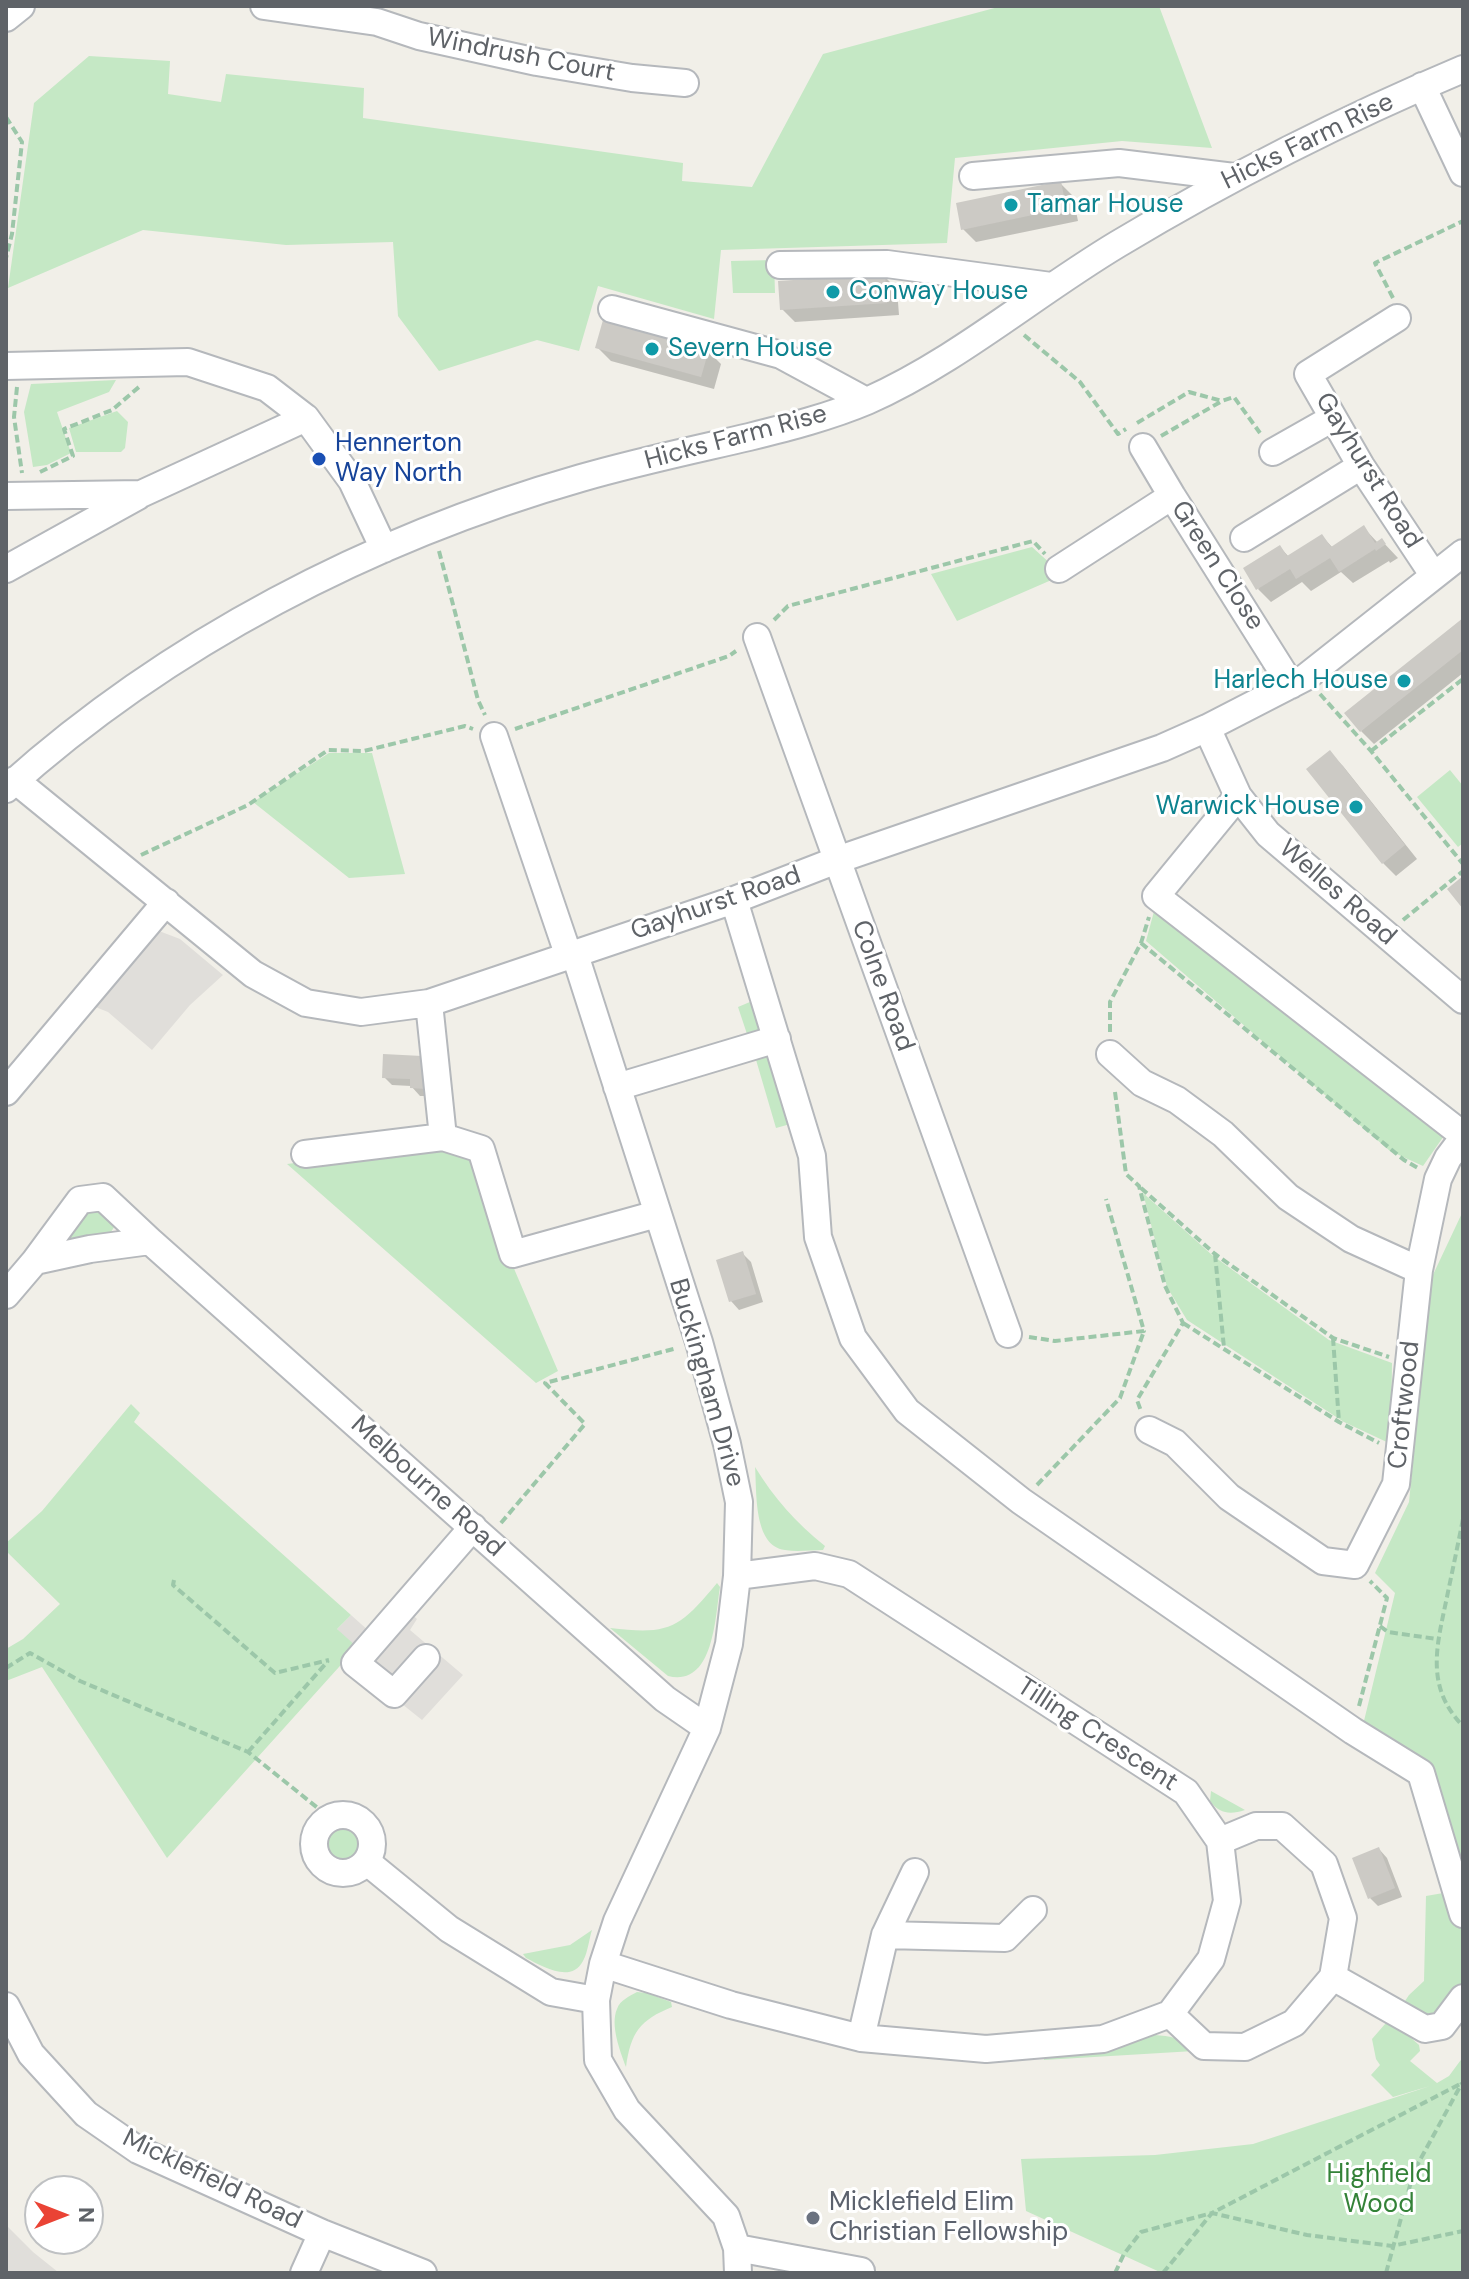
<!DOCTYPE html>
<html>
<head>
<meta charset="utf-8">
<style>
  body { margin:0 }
  #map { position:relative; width:1469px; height:2279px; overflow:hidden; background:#f1efe8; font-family:"DM Sans",sans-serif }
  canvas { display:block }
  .frame { position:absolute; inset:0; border:8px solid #5f6368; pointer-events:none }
  .north { position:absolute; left:24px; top:2175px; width:80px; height:80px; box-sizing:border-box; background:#fff; border:2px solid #bfc1c3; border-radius:50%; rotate:90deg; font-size:22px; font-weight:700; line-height:32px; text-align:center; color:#5f6368 }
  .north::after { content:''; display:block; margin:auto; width:28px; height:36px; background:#ea4335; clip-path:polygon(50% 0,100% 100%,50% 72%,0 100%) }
</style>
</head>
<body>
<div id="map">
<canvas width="1469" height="2279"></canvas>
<div class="frame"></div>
<div class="north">N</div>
</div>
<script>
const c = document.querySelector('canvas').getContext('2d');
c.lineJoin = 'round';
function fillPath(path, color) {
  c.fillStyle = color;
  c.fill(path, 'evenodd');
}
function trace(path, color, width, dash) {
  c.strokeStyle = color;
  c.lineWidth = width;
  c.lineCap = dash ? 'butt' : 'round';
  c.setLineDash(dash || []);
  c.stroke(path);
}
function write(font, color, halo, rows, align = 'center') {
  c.font = font + ' "DM Sans",sans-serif';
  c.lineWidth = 6;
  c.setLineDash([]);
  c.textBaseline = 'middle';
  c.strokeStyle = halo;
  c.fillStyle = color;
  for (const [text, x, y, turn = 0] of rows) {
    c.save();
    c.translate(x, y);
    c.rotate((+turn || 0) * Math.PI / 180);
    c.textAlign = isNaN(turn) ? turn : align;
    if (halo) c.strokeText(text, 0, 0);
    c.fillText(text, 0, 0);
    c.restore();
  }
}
fillPath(new Path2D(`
  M159,931l21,8 43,36 -33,30 -38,45 -44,-38 -15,-6z
  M457,1537l13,13 -11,-1 -52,61 10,9 -7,11 53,45 -41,45 -25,-20 -60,-71 14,-14 19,17z
  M6,2225l27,27 25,20 -1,1h-51z`), '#e0deda');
fillPath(new Path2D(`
  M1002,6h157l53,142 -90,-7 -167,17 -8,85 -226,7 -7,69 -116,-33 -19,65 -42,-11 -98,31 -41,-55 -5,-74 -107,3 -143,-15 -135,58 26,-185 55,-47 81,5 -2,33 53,8 5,-28 138,14 -1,30 320,45 -1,18 70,6 71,-133z
  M774,260l1,33h-42l-2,-32z
  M116,380l-7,12 -52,20 14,41 -24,12 -14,2 -9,-55 7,-28z
  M117,411l11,11 -3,26 -4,4h-45l-7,-24z
  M1032,547l31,28 -106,46 -26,-47z
  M329,753h43l33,121 -56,4 -96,-76z
  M1450,770l13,16v57l-5,4 -41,-50z
  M1156,904l292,226 -25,36 -33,-15 -244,-210z
  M757,999l10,37 -17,7 -12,-36z
  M766,1049l28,74 -18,5 -22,-75z
  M438,1145l36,9 41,117 43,100 -22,12 -249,-219z
  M1143,1193l69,62 117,85 63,23 -1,81 -47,-22 -157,-102 -20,-33z
  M90,1203l26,21 -5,8 -43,7 -2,-3z
  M1463,1211v670l-35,-103 -65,-53 32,-132 -20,-20 34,-71 22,-223z
  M131,1404l9,9 -6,9 217,193 -14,14 20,18 -190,211 -125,-191 -36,14v-32l17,-10 37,-35 -54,-53v-8l36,-32z
  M755,1467c19,31 41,56 70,79l-2,4c-12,0 -26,2 -38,0 -32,-4 -28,-59 -30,-83z
  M717,1583l3,4c-5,31 -6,100 -52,89l-58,-48c59,7 69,1 107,-45z
  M1211,1791l34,19c-15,5 -25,4 -35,-9z
  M325 1839a22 22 0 1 1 44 0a22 22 0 1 1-44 0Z
  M1449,1892l14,23v73l-17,25 -19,5 -24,-14 6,-9 15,-14 2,-85z
  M592,1930c-3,9 -4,22 -9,31 -12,23 -41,5 -57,-3l-3,-4 47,-9z
  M637,1992l10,1 24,9 1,5c-32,13 -41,25 -46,60 -6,-16 -16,-42 -9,-58 3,-9 13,-13 20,-17z
  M1392,2016l23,11 -5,10 9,8 1,6 -10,10 27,22 12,-7 14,-19v216h-301l-136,-62 -5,-52 134,-4 98,-11 177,-58 -37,11 -22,-22 9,-10 -4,-6 -4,-20z
  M1155,2035c13,1 31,3 39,16l-150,9v-3l51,-6z`), '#c5e8c5');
fillPath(new Path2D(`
  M1060,183l13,13 5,25 -102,21 -13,-13z
  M884,276l13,13 2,26 -104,7 -13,-13z
  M598,348l110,3 13,13 -7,25 -103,-28z
  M1364,528l14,15 4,-2 16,17 -8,5 -1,-2 -36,22 -12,-11 -30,19 -9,-9 -31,20 -13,-13 22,-42 9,10 33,-21 11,12z
  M1463,620v53l-89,71 -13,-13z
  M1330,753l13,13 74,93 -21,17 -13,-13z
  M421,1058l5,5 11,33h-17l-9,-10 -19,-1 -8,-8z
  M743,1254l8,8 12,40 -24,8 -8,-9z
  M1379,1849l8,9 15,39 -24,9 -8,-8z`), '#0003');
fillPath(new Path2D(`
  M1061,181l5,27 -105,22 -5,-27z
  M885,274l2,29 -107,7 -2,-29z
  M603,320l106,29 -8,28 -106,-29z
  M1364,525l11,18 7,-5 4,6 -10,7 -1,-2 -36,23 -9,-14 -34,21 -6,-10 -34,21 -13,-22 37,-23 7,11 35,-22 9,13z
  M1463,618v32l-103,82 -16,-19z
  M1330,750l75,95 -23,19 -76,-95z
  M1463,876v33l-16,-20z
  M383,1054l39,2 -1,5h9l-1,28 -19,-1v-9l-28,-1z
  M743,1251l13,43 -27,8 -13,-42z
  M1379,1847l16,41 -27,11 -16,-41z`), '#cccac5');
const minor = new Path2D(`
  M264,6l113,16 42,14 118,26 95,16 53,5
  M6,18l15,-12
  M1422,86l41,87
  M973,176l146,-13 115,14
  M780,265l107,-1 164,22
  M612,309l169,46 85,46
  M1397,318l-89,56 53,92 73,110
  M6,366l182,-4 79,26 39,30 46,63 32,68
  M1143,447l29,49 119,189
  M1273,452l60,-34
  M6,496l135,-2 165,-76
  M1244,538l117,-72
  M6,569l132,-73
  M1059,569l113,-73
  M757,637l251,697
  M1207,728l31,68 30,38 195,166
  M494,736l71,209 12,16 122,381 28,102 12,58 -2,74 -8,68 -22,84 -90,193 -14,43 -7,36 2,60 29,50 99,106 11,32 1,25
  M15,780l238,194 53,29 55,9 68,-9 305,-103 103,-40 325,-112 45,-20 99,-51 157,-124
  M6,789c162,-146 365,-251 575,-311 55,-16 112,-28 168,-41 40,-10 80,-20 118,-36 90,-40 166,-106 251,-157 110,-66 226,-125 345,-175
  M1238,796l-82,100 307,239
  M734,900l78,256 6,81 35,101 54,73 114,90 332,230 68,42 42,141
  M429,1003l14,134
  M1110,1054l32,29 35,17 46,34 65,63 63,42 68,31
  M617,1087l160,-48
  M6,1092l160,-190
  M305,1154l138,-17 38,12 32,105 144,-40
  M35,1261l45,-61 23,-3 47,44
  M6,1295l29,-34 55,-12 60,-8 515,458 42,29
  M1149,1430l26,13 54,54 94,64 32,4 41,-81 23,-214 19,-91 10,-21 15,-20
  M426,1658l-32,36 -39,-31 118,-136
  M314 1844a29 29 0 1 1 58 0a29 29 0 1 1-58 0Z
  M367,1862l82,67 102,63 45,8
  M885,1935l120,3 28,-28
  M603,1964l128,41 130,33 125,11 117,-10 67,-25 41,-55 16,-58 -7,-60 -34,-49 -337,-218 -34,-8 -78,10
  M1333,1977l92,52 17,-3 21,-28
  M6,2006l25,48 55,60 52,36 184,83 101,40
  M1170,2014l34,32 41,1 49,-24 39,-46 10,-59 -19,-54 -42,-38h-26l-36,15
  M861,2038l24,-103 30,-63
  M737,2248l124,23
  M304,2273l18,-40`);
trace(minor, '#b5b8bc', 30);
trace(new Path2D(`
  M6,117l16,25 -10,92 -6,24
  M1393,298l-18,-35 88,-42
  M1024,335l56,47 38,52 8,-5
  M17,387l-3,30 8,56
  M1137,423l52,-31 33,9
  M1161,436l61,-35 12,-4 26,36
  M40,472l33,-16 -9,-27 48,-19 27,-23
  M439,551l39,149 7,15
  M774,620l14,-14 245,-65 12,13
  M1320,694l51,57 92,113
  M515,729l214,-73 7,-5
  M1371,751l92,-72
  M141,855l107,-50 80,-55 36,1 101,-25 8,3
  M1403,920l60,-49
  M1141,943l263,217 14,8
  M1110,1032v-30l31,-59 8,-26
  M1115,1092l11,82 13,12 26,100 18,37 -46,77 4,11
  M1141,1188l74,66 118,84 56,19
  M1215,1254l9,94
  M1183,1323l156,99 40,21
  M1029,1337l26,4 89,-10 -38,-132
  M1333,1338l6,84
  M1037,1485l83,-87 24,-67
  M1463,1519c-5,25 -10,49 -15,73 -10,50 -25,93 15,134
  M501,1523l84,-99 -40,-41 132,-35
  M174,1580l-1,5 102,88 54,-13
  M1380,1626l8,6 49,7
  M6,1668l24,-15 50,28 168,71 81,65
  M1359,1706l28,-108 -17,-17
  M248,1752l80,-91
  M1115,2273l9,-19 17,-22 71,-19 95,22 85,11 71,-15
  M1163,2273l49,-60 250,-130 1,2
  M1386,2273l28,-102 48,-88`), '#9cc7a9', 4, [8, 4]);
trace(minor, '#fff', 26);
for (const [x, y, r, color] of [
  [1011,205,8,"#0f9aa8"],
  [833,292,8,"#0f9aa8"],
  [652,349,8,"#0f9aa8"],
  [319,459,8,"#1a4fb4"],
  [1404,681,8,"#0f9aa8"],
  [1356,807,8,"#0f9aa8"],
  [813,2218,8,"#6b7280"]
]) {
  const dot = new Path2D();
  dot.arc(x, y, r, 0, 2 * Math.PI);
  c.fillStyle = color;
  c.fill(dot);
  trace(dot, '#fff', 3);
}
write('26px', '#5f6368', '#fff', [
  ["Windrush Court",521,56,11],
  ["Hicks Farm Rise",1308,142,-26],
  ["Hicks Farm Rise",736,438,-15],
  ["Gayhurst Road",1368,471,58],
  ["Green Close",1217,566,57],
  ["Welles Road",1337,893,41],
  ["Gayhurst Road",716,904,-19],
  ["Colne Road",882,986,70],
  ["Buckingham Drive",706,1383,74],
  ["Croftwood",1405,1405,-84],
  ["Melbourne Road",427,1487,42],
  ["Tilling Crescent",1097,1735,33],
  ["Micklefield Road",212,2180,26]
]);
write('26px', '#0d838f', '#fff', [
  ["Tamar House",1027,205],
  ["Conway House",849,292],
  ["Severn House",668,349],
  ["Harlech House",1388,681,"right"],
  ["Warwick House",1340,807,"right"]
], 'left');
write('26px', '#164399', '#fff', [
  ["Hennerton",335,444],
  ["Way North",335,474]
], 'left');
write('26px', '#348238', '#fff', [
  ["Highfield",1379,2175],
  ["Wood",1379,2205]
]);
write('26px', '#5b616d', '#fff', [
  ["Micklefield Elim",829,2203],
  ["Christian Fellowship",829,2233]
], 'left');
</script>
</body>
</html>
